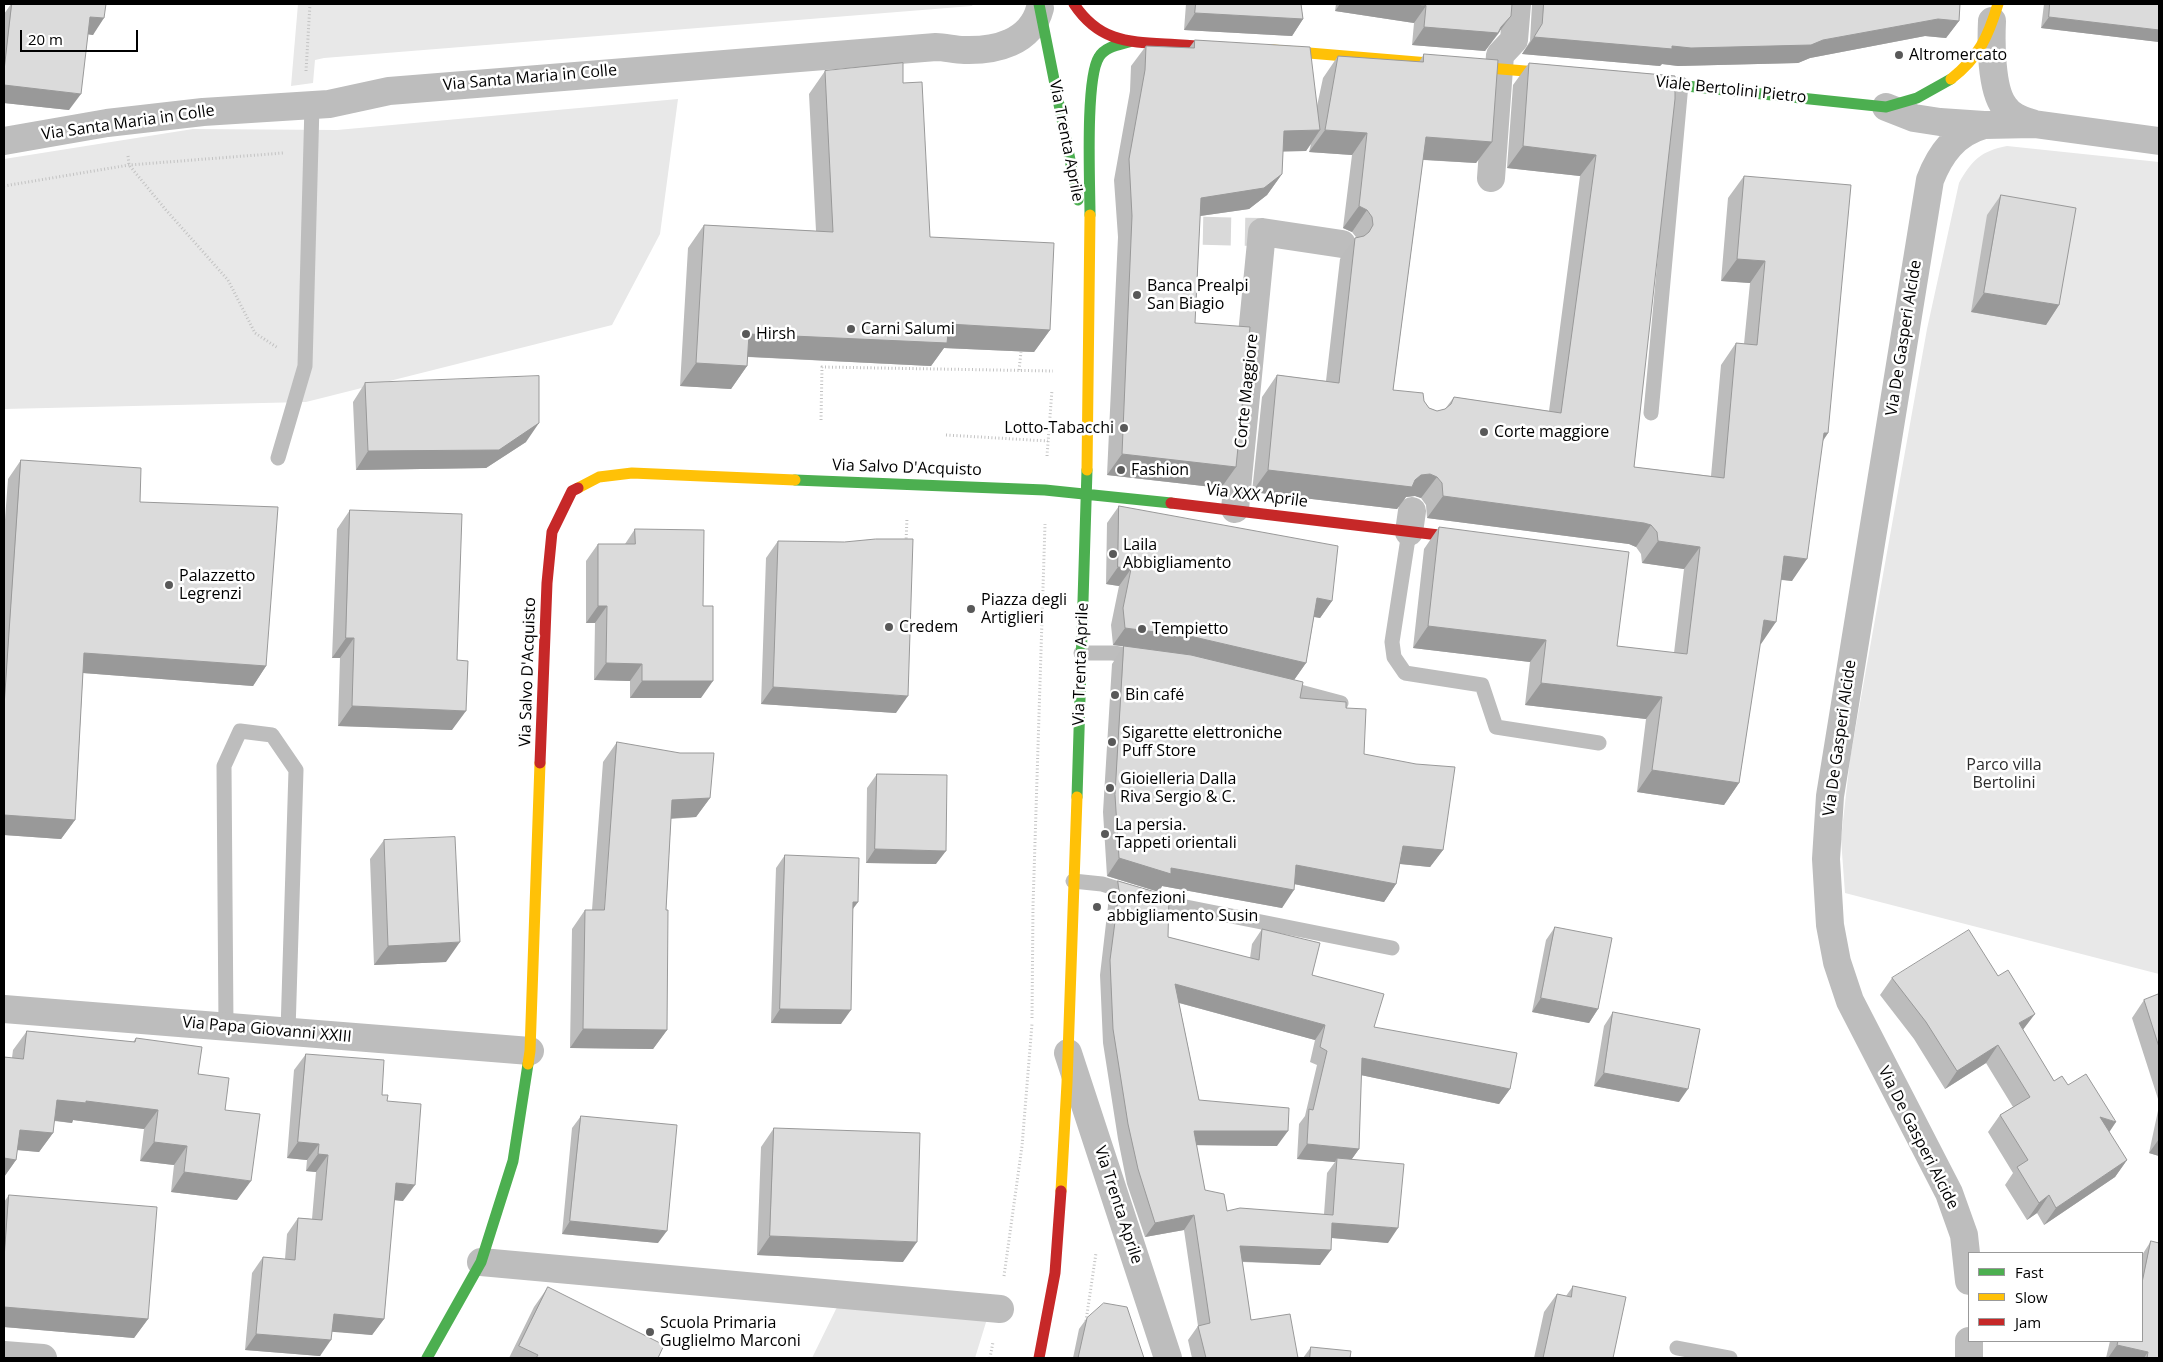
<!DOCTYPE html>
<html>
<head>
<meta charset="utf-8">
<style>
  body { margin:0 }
  #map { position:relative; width:2163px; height:1362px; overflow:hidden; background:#fff; font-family:"Open Sans",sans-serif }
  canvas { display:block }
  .frame { position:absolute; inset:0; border:5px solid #000; pointer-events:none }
  .legend { position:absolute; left:1968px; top:1252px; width:175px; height:90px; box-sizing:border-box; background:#fff; border:1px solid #999; margin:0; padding:6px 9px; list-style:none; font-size:15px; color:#000 }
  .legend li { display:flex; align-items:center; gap:10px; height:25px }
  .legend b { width:25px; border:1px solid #999 }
  .scale { position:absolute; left:20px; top:30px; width:118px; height:22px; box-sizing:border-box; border:2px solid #000; border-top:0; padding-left:6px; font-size:15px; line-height:18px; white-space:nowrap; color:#000; -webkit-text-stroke:4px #fff; paint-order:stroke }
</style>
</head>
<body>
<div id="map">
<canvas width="2163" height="1362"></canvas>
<div class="frame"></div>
<ul class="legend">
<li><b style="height:6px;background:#4caf50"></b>Fast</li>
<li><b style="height:6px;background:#ffc107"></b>Slow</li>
<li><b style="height:6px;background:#c62828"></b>Jam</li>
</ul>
<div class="scale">20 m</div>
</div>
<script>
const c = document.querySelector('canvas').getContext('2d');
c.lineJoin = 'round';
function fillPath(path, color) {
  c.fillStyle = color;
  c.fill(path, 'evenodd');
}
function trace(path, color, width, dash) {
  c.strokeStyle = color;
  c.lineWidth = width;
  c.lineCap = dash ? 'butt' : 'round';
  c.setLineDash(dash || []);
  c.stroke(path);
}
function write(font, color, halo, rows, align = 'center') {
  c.font = font + ' "Open Sans",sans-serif';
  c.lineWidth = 5;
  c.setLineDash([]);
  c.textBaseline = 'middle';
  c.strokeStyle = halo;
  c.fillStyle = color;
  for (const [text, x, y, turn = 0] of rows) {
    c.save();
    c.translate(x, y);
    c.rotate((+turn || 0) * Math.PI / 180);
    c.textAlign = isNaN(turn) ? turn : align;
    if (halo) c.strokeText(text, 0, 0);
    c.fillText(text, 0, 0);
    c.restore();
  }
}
fillPath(new Path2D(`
  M298,4h675l-1,2 -648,52 -9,2 -2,23 -22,3z
  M678,99l-18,135 -48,91 -306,77 -302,7v-250l189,-30 144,1z
  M2007,146l152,16v812l-314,-81 -4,-54 9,-80 77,-430 32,-146c13,-23 22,-32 48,-37z
  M837,1307l150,12 -12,39h-163z`), '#e8e8e8');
trace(new Path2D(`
  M1161,230l101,2`), '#d9d9d9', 28, [28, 14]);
trace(new Path2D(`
  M306,71l4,-67
  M128,156l1,9 37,45 62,70 27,53 23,15
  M4,186l125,-21 154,-12
  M1019,370l2,-18
  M821,420l1,-53 231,4
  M946,435l102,6
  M1047,456l5,-66
  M906,542l1,-24
  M1032,1018l1,-112 12,-382
  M1004,1276l18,-130 10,-122
  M1086,1321l10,-68
  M990,1358l3,-16`), '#c2c2c2', 3, [1, 2.5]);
trace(new Path2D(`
  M1651,413l30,-329
  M278,458l27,-92 7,-261
  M1409,532l-17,110 2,15 11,16 77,12 14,42 103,16
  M1081,653h32l26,4
  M1281,687l60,16
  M1073,881l29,3 59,18 231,46
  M226,1026l-2,-260 16,-35 32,4 24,35 -8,261
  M1677,1348l53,10`), '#bdbdbd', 15);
trace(new Path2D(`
  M1992,21c-1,21 -1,68 12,85 7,11 19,14 30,18
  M1886,107l28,11 26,4 44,3 50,-1 125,17
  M4,141l103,-18 96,-11 126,-8 60,-13 547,-44c9,0 19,3 28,3 31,1 67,-7 76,-42
  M1491,178l9,-123 14,-15 3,-36
  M1235,509l27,-277 80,12
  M1409,532l3,-21
  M4,1009l526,42
  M1068,1053l100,305
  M481,1262l519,47
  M1969,1281l-5,-46 -15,-42 -99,-192 -13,-39 -7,-37 -4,-66 4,-63 100,-616c10,-26 25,-47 54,-55
  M4,1355l39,3
  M1969,1358v-17`), '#bdbdbd', 28);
trace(new Path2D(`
  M1039,4l39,196
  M1639,81l247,26 31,-9 34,-19
  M1090,215c0,-30 -5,-136 9,-158 6,-10 19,-12 30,-15
  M795,480l250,10 126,13
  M1077,797l10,-327
  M427,1358l54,-96 32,-101 15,-97`), '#4caf50', 11);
trace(new Path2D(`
  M1273,50l288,24
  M1951,79c28,-22 37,-42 47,-75
  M1087,470l3,-255
  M578,488l21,-11 33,-4 163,7
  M528,1064l2,-13 10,-288
  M1061,1191l6,-108 10,-286`), '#ffc107', 11);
trace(new Path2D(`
  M1074,4c24,36 51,38 91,40 21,1 41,3 62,4
  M1171,503l301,36
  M540,763l7,-180 5,-51 20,-41 6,-3
  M1039,1358l16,-85 6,-82`), '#c62828', 11);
fillPath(new Path2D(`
  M11,4h95l-13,31 -5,-1 -19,76 -65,-7v-89z
  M1186,4h115l2,15 -11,17 -108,-6z
  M1336,4h176l-13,29 -14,18 -73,-6 2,-22 -79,-12z
  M1532,4h428l-1,17 -13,17 -21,-2 -115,22 -12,5 -120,3 -16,-2 -2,2 -138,-12 8,-13z
  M2044,4h115v38l-118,-14z
  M1195,40l122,66 6,-28 15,-22 81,6 5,-8 68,88 -16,21 -53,-3 -30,230 31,11 5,7 8,3 8,-2 9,-12 95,14 31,-235 -73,-8 6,-83 16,-22 146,13 -41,391 77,9 10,-111 15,-22 8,1 6,-61 -29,-2 7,-83 16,-22 84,257 -5,8 -31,140 -11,-1 -21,64 -21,139 -15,22 -87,-13 9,-73 -121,-14 5,-43 -117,-14 11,-99 15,-22 178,119 57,7 10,-84 -42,-6 -1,-9 -5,-7 -7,-3 -202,-26 -1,-13 -5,-7 -6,-2 -9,1 -9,12 -145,-17 10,-95 15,-22 49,6 14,-122 16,-22 -4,-5 -9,-4 9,-73 -43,-3 2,-8 -5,7h-23l-1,23 -15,21 -18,14 -49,7 -5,107 41,144 -15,21 -114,-13 11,-238 -4,-57 16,-89 1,-25 15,-20 43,2z
  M825,71l78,12 27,154 120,93 -16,22 -90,-4 -13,18 -183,-9 -1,9 -16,23 -51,-3 8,-138 16,-23 112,6 -7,-137z
  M2001,195l58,110 -13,20 -75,-13 16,-97z
  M365,383l161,59 -40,26 -130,2 -3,-68z
  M21,460l119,42 126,164 -13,20 -170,-13 -8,147 -14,19 -57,-4v-302l4,-54z
  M1119,506l213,95 -12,17 -6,-1 -8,46 -12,17 6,18 46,10 18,46 79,96 -13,17 -30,-3 -4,20 -12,18 -90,-18 -12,24 -120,-22 -3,6 -52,-16 -4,-64 9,-148 12,-18 -11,-1 -2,-20 8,-39 -13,-2 1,-61z
  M350,510l107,150 -5,70 -114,-4 2,-68h-8l5,-129z
  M635,529l66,169h-71v-17l-36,-1 1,-57h-9v-62l12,-17h27z
  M778,541l118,172 -135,-9 5,-146z
  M617,742l93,56 -14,19 -25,2 -5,91 1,120 -14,19 -83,-1 2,-119 13,-19h7l11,-148z
  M877,774l59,90 -70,-1 1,-75z
  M384,840l62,122 -72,3 -4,-106z
  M785,855l73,47 -5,7 -12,115 -70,-1 5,-155z
  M1118,881l50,56 82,21 2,-14 10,-15 50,46 62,52 136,62 -11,15 -138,-29 -2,74 -8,11 37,83 -57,-5 -11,27 -78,-3 9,58 47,38h-106l-4,-18 10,-14 -14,-96 -39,7 -18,-53 -9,-45 -15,-96 -3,-68 8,-69v-10zM1179,1003l136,37 -5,22 7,3 -12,51 -6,8 -2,35 38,3 -8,11 -3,41 -97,-3 -22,-21 -9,-45 81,1 -78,-46z
  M1555,927l43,82 -9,14 -57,-11 14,-72z
  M1892,978l131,52 31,51 14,4 41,47 18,28 -12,17 -71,48 -7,-12 -10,7 -22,-35 8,-12 -25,-41 12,-17 13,-8 -27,-44 -41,26 -31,-50 -34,-44z
  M2159,994v108l-27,-84 12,-18z
  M1613,1012l66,90 -85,-16 10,-60z
  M27,1031l106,11 3,-4 62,36 27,36 12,90 -66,-8 3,-27 -34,-4 4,-32 -71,-9 -1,3 -18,-2 -1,12 -14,19 -22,-2 -1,10 -12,17v-120l8,1 1,-8z
  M306,1054l76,41 5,6 16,100 -9,-1 -10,119 -12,16 -40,-4 -12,25 -75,-6 7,-77 11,-16 22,2 2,-25 11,-16 14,1 4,-47 -10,-1 1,-11 -20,-2 7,-88z
  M2159,1106v50l-10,-3z
  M581,1116l77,127 -96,-9 10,-106z
  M774,1128l129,134 -146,-7 4,-108z
  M9,1195l139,124 -14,19 -130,-11v-125z
  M2151,1241l8,117h-53l4,-17h32v-86z
  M1573,1286l40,72h-79l10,-46 13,-18 9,2z
  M548,1287l110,71h-149l25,-51z
  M1087,1318l57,40h-71l6,-29z
  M1311,1347l39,11h-47z`), '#bcbcbc');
fillPath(new Path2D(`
  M1340,4h75l11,2 -12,17 -79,-12z
  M1195,13l108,6 -11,17 -108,-6z
  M1511,16l-26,35 -73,-6 12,-18h77z
  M90,17l14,1 -11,17 -15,-2z
  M2049,17l110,13v12l-118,-14z
  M1938,19l21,2 -13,17 -21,-2 -115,22 -12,5 -120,3 -16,-2 -2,2 -138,-12 12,-17 138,9 151,-6z
  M4,85l77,9 -12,16 -65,-7z
  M1320,130l-14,21 -37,1 15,-21z
  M1325,130l42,3 -15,22 -43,-3z
  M1426,137l66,5 -16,21 -65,-4z
  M1523,146l73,9 -16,21 -73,-8z
  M1282,174l-15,21 -18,14 -63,9 15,-20z
  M1359,206l8,4 -15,22 -9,-4z
  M1737,259l28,2 -15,22 -29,-2z
  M1984,293l75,12 -13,20 -75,-13z
  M949,324l101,6 -16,22 -90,-4 -13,18 -198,-10 16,-22z
  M696,363l51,3 -16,23 -51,-3z
  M539,423l-13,19 -40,26 -130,2 12,-19z
  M1824,433h4l-15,22z
  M1122,454l114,13 -15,21 -114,-13z
  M1268,470l153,5 9,-1 7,3 -16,21 -6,-2 -9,1 -9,12 -145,-17z
  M1443,496l201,27 7,2 -15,22 -7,-3 -202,-26z
  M1658,541l42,6 -16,22 -42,-6z
  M1784,556l23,3 -15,22 -23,-3z
  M1118,567l13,2 -12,17 -13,-2z
  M1317,598l15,3 -12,17 -15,-3z
  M598,606h9l-12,17h-9z
  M1764,620l12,2 -15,22 -13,-2z
  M1428,626l118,14 -16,22 -117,-14z
  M1125,628l69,9 112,26 -12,17 -112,-26 -69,-9z
  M346,638h8l-14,20h-8z
  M84,653l182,13 -13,20 -183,-14z
  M606,663l36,1 -12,17 -36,-1z
  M642,681h71l-12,17h-71z
  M1541,683l121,14 -16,22 -121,-14z
  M773,687l135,9 -12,17 -135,-9z
  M352,706l114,5 -14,19 -114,-4z
  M1652,770l87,13 -15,22 -87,-13z
  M710,798l-14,19 -38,2 14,-19z
  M4,815l71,5 -14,19 -57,-4z
  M1403,846l40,4 -13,17 -39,-4z
  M875,849l71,2 -10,13 -70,-1z
  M1119,858l175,32 -12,18 -120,-22 -3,6 -52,-16z
  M1296,865l100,19 -12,18 -100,-20z
  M853,902h5l-10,13z
  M460,942l-14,20 -72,3 14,-19z
  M1175,984l150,41 -10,15 -150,-41z
  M1541,998l57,11 -9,14 -57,-11z
  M780,1009l71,1 -10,14 -70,-1z
  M2035,1014l-13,17 -3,-8z
  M583,1029l84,1 -14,19 -83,-1z
  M1998,1045l-12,18 -41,26 12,-18z
  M1362,1058l148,31 -11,15 -148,-31z
  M1604,1073l84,16 -9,13 -85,-16z
  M57,1100l29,1 72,9 -14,19 -71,-9 -1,3 -29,-4z
  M2100,1117l16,5 -12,18z
  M20,1130l33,3 -14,19 -33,-3z
  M1194,1131h94l-11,15 -94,-1z
  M2159,1139v17l-10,-3z
  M154,1142l33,4 -13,19 -34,-4z
  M298,1142l21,2 -12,16 -20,-2z
  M1307,1144l52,5 -10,14 -12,-5 -2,4 -38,-3z
  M318,1154l10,1 -12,17 -10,-1z
  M4,1158l12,2 -12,17z
  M2127,1160l-12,17 -71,48 12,-17z
  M184,1172l67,9 -14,19 -66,-8z
  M396,1183l19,2 -12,16 -19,-2z
  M2049,1195l-12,18 -10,7 12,-17z
  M1194,1215l-10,15 -39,7 10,-14z
  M570,1221l97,10 -9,12 -96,-9z
  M1332,1223l66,5 -10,15 -66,-6z
  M770,1236l147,6 -14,20 -146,-7z
  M1240,1246l91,4 -11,15 -90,-4z
  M4,1307l144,12 -14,19 -130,-11z
  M334,1314l50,5 -12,16 -50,-4z
  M256,1334l75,6 -11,16 -75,-6z
  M2117,1345l31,7 -4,6h-36z`), '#999');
const building = new Path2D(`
  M12,4h94l-2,14 -14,-1 -9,77 -77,-9v-14z
  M1196,4h105l2,15 -108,-6z
  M1415,4h97l-1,12 -10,11 -3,6 -74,-6 2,-21z
  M1544,4h416l-1,17 -21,-2 -115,21 -12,5 -120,3 -19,-2v3l-138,-12 8,-13z
  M2050,4h109v26l-110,-13z
  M1195,40l115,7 10,83 -36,1 -2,43 -18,14 -63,10 -6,125 55,4 -14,140 -114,-13 10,-238 -3,-57 16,-89 1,-24 48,2z
  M1424,54l74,6 -6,82 -66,-5 -33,253 30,3 1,8 5,7 8,3 8,-2 6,-5 3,-7 107,16 35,-258 -73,-9 6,-83 146,13v23l-41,368 90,11 12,-135 21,2 8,-84 -28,-2 7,-83 107,9 -23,248h-4l-17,126 -23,-3 -8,66 -12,-2 -25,163 -87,-13 10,-73 -121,-14 5,-43 -118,-14 11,-99 190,25 -12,94 70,8 13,-107 -42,-6 -1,-9 -6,-7 -7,-2 -201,-27 -1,-13 -5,-6 -7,-3 -9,1 -6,5 -3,7 -144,-17 9,-95 62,8 16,-145 9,-2 5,-4 4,-7 -1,-8 -5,-7 -8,-4 8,-73 -42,-3 13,-74 85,6z
  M903,63v20l19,-1 8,155 124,6 -4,87 -101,-6 -2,19 -198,-9 -2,32 -51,-3 8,-138 129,7 -8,-161z
  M2001,195l75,13 -17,97 -75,-12z
  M539,376v47l-40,27 -131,1 -3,-68z
  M21,460l120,8 -1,34 138,5 -12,159 -182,-13 -9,167 -71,-5v-108z
  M1119,506l219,40 -6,55 -15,-3 -11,65 -112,-26 -69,-9 -2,-20 8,-39 -13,-2z
  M350,510l112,4 -5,146 11,1 -2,50 -114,-5 2,-68h-8z
  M635,529l69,1 -1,76h10v75h-71v-17l-36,-1 1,-57h-9v-62h37z
  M876,539h37l-5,157 -135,-9 5,-146 66,1z
  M1124,646l67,9 112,27 -3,16 46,4v6l20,1 -2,45 52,10 39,3 -12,83 -40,-4 -7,38 -100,-19 -2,25 -123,-22v6l-52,-16 -4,-63z
  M617,742l63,11h34l-4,45 -38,2 -6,110h2l-1,120 -84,-1 2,-119h19z
  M877,774l70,1 -1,76 -71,-2z
  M455,837l5,105 -72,4 -4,-106z
  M785,855l74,3 -1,44h-5l-2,108 -71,-1z
  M1118,881l51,15 -1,41 91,23 3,-31 58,14 -8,32 72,19 -10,33 143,26 -7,36 -148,-31 -3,91 -52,-5 2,-35 4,1 14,-59 -7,-4 5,-22 -150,-41 24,116 90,8 -1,23h-94l11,59 19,4 3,17 13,-3 93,7 4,-57 67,6 -6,64 -66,-5 -1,27 -91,-4 11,74 39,-6 8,44h-92l-8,-32 12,-3 -16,-108 -39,8 -17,-54 -10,-45 -15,-95 -3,-69 9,-69z
  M1555,927l57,11 -14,71 -57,-11z
  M1969,930l29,46 10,-6 27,44 -16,9 35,58 8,-5 6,9 18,-11 30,48 -16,-5 27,43 -71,48 -7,-13 -10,8 -22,-36 11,-7 -28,-45 30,-18 -32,-52 -41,26 -31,-49 -34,-44z
  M2159,994v53l-15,-47z
  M1613,1012l87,17 -12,60 -84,-16z
  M27,1031l108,11 1,-4 66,9 -4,27 31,4 -4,32 35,4 -9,67 -67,-9 3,-26 -33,-4 4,-32 -72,-9v2l-29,-3 -4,33 -33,-3 -4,30 -12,-2v-101l19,2z
  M306,1054l78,6 -2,35h6l-1,6 34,3 -6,81 -19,-2 -12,136 -50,-5 -3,26 -75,-6 7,-77 32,3 3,-42 24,2 6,-65 -10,-1 1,-10 -21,-2z
  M581,1116l96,9 -10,106 -97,-10z
  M774,1128l146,5 -3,109 -147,-6z
  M9,1195l148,12 -9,112 -144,-12v-48z
  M2151,1241l8,2v115h-12l1,-6 -31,-7 1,-4h24v-58z
  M1573,1286l53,11 -13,61h-70l14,-64 14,3z
  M548,1287l116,58 -6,13h-122l2,-3 -19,-9z
  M1104,1303l23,4 17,51h-66l9,-40z
  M1311,1347l40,4 -1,7h-40z`);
fillPath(building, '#dbdbdb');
trace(building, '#999', 1);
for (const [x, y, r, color] of [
  [1899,55,5,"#595959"],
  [1137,295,5,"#595959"],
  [851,329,5,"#595959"],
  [746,334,5,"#595959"],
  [1124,428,5,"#595959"],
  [1484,432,5,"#595959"],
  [1121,470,5,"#595959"],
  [1113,554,5,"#595959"],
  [169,585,5,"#595959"],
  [971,609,5,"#595959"],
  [889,627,5,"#595959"],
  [1142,629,5,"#595959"],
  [1115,695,5,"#595959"],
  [1112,742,5,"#595959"],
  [1110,788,5,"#595959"],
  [1105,834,5,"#595959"],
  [1097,907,5,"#595959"],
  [650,1332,5,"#595959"]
]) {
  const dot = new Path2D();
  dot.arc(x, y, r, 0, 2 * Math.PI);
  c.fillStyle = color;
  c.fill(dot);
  trace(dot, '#fff', 2);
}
write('16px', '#000', '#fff', [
  ["Altromercato",1909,55],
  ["Banca Prealpi",1147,286],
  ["San Biagio",1147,304],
  ["Carni Salumi",861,329],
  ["Hirsh",756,334],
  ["Lotto-Tabacchi",1114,428,"right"],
  ["Corte maggiore",1494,432],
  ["Fashion",1131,470],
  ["Laila",1123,545],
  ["Abbigliamento",1123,563],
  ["Palazzetto",179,576],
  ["Legrenzi",179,594],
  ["Piazza degli",981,600],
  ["Artiglieri",981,618],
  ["Credem",899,627],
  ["Tempietto",1152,629],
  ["Bin café",1125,695],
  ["Sigarette elettroniche",1122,733],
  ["Puff Store",1122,751],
  ["Gioielleria Dalla",1120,779],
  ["Riva Sergio & C.",1120,797],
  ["La persia.",1115,825],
  ["Tappeti orientali",1115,843],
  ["Confezioni",1107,898],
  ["abbigliamento Susin",1107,916],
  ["Scuola Primaria",660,1323],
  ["Guglielmo Marconi",660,1341]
], 'left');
write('16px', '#000', '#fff', [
  ["Via Santa Maria in Colle",530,78,-5],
  ["Viale Bertolini Pietro",1731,90,6],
  ["Via Santa Maria in Colle",128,123,-8],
  ["Via Trenta Aprile",1066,141,79],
  ["Via De Gasperi Alcide",1904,338,-81],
  ["Corte Maggiore",1247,391,-84],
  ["Via Salvo D'Acquisto",907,468,2],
  ["Via XXX Aprile",1257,496,7],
  ["Via Trenta Aprile",1081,664,-88],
  ["Via Salvo D'Acquisto",528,672,-88],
  ["Via De Gasperi Alcide",1840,738,-82],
  ["Via Papa Giovanni XXIII",267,1030,5],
  ["Via De Gasperi Alcide",1918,1138,63],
  ["Via Trenta Aprile",1118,1205,72]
]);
write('16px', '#2c2c2c', '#fff', [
  ["Parco villa",2004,765],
  ["Bertolini",2004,783]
]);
</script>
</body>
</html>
